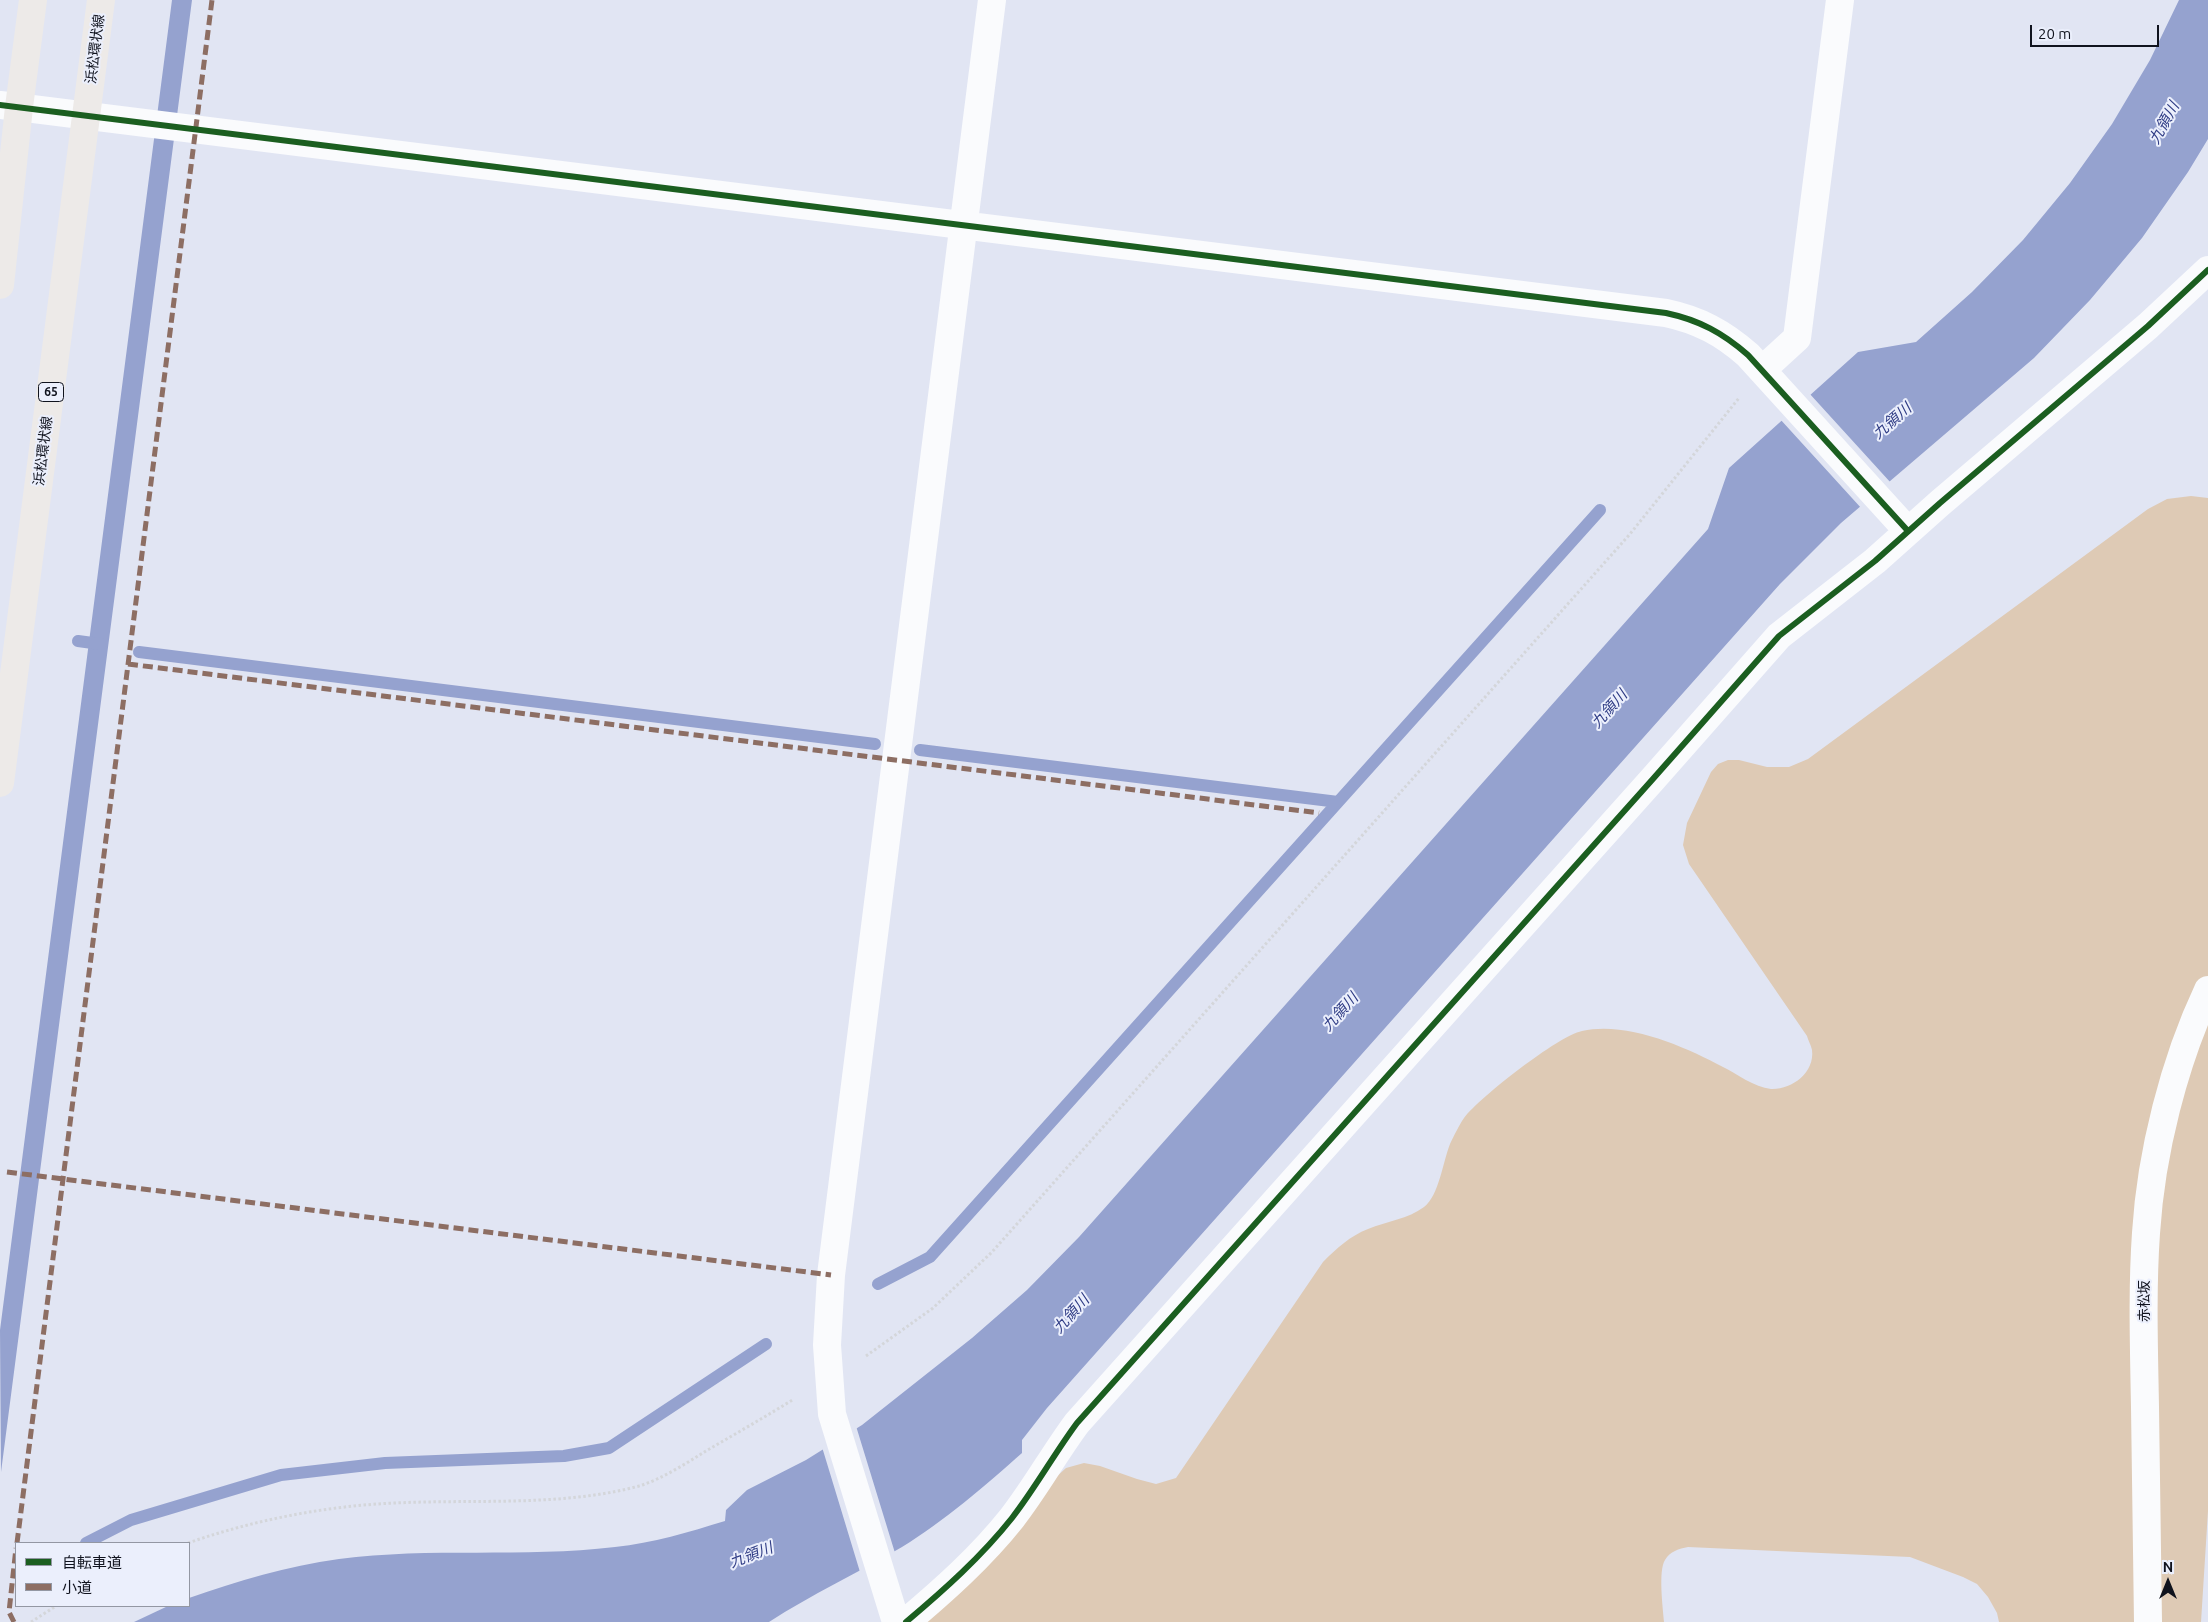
<!DOCTYPE html>
<html>
<head>
<meta charset="utf-8">
<style>
  body { margin:0 }
  #map { position:relative; width:2208px; height:1622px; overflow:hidden; background:#e1e5f3; font-family:Ubuntu,"Noto Sans JP",sans-serif }
  canvas { display:block }
  .legend { position:absolute; left:15px; top:1542px; width:175px; height:65px; box-sizing:border-box; background:#ebeffc; border:1px solid #9397a3; margin:0; padding:6px 9px; list-style:none; font-size:15px; color:#10131e }
  .legend li { display:flex; align-items:center; gap:10px; height:25px }
  .legend b { width:25px; border:1px solid #9397a3 }
  .north { position:absolute; left:2143px; top:1557px; width:50px; height:50px; -webkit-text-stroke:4px #ebeffc; paint-order:stroke; rotate:0deg; font-size:14px; font-weight:700; line-height:20px; text-align:center; color:#10131e }
  .north::after { content:''; display:block; margin:auto; width:18px; height:22px; background:#10131e; clip-path:polygon(50% 0,100% 100%,50% 72%,0 100%) }
  .scale { position:absolute; left:2030px; top:25px; width:129px; height:22px; box-sizing:border-box; border:2px solid #10131e; border-top:0; padding-left:6px; font-size:15px; line-height:18px; white-space:nowrap; color:#10131e; -webkit-text-stroke:4px #ebeffc; paint-order:stroke }
</style>
</head>
<body>
<div id="map">
<canvas width="2208" height="1622"></canvas>
<ul class="legend">
<li><b style="height:6px;background:#1b5e20"></b>自転車道</li>
<li><b style="height:6px;background:#8d6e63"></b>小道</li>
</ul>
<div class="north">N</div>
<div class="scale">20 m</div>
</div>
<script>
const c = document.querySelector('canvas').getContext('2d');
c.lineJoin = 'round';
function fillPath(path, color) {
  c.fillStyle = color;
  c.fill(path, 'evenodd');
}
function trace(path, color, width, dash) {
  c.strokeStyle = color;
  c.lineWidth = width;
  c.lineCap = dash ? 'butt' : 'round';
  c.setLineDash(dash || []);
  c.stroke(path);
}
function write(font, color, halo, rows, align = 'center') {
  c.font = font + ' Ubuntu,"Noto Sans JP",sans-serif';
  c.lineWidth = 4;
  c.setLineDash([]);
  c.textBaseline = 'middle';
  c.strokeStyle = halo;
  c.fillStyle = color;
  for (const [text, x, y, turn = 0] of rows) {
    c.save();
    c.translate(x, y);
    c.rotate((+turn || 0) * Math.PI / 180);
    c.textAlign = isNaN(turn) ? turn : align;
    if (halo) c.strokeText(text, 0, 0);
    c.fillText(text, 0, 0);
    c.restore();
  }
}
fillPath(new Path2D(`
  M2191,496l17,2v1013l-7,111h-202l-2,-9 -9,-16 -11,-13 -14,-7 -53,-20 -222,-10c-9,2 -18,4 -23,13 -7,11 -2,48 -1,62h-738l66,-61 31,-36 32,-47 11,-10 18,-5 16,3 37,13 19,5 20,-6 147,-216c14,-14 27,-26 45,-33 19,-8 40,-10 56,-22 15,-11 19,-46 26,-63 4,-8 9,-19 14,-26 16,-21 94,-82 118,-87 44,-10 102,15 141,36 14,7 31,20 48,22 20,1 44,-16 41,-39 -1,-5 -4,-10 -5,-14l-118,-172 -6,-19 4,-22 24,-51 7,-8 10,-4h11l28,7h22l19,-8 340,-250 19,-10z`), '#decab5');
fillPath(new Path2D(`
  M172,0h20l-191,1472 -1,-142z
  M2179,0h29v139l-20,33 -46,66 -52,62 -56,58 -193,165 -61,61 -733,824 -25,32v13c-36,32 -79,69 -120,94 -44,26 -90,47 -133,75h-635l34,-16h21v-8c49,-17 98,-32 150,-39 91,-12 184,-1 276,-12 38,-4 74,-15 110,-26l1,-11 21,-20 59,-30 56,-35 110,-87 55,-48 52,-53 629,-708 21,-61 129,-116 58,-10 56,-50 51,-52 47,-57 42,-59 38,-64z`), '#95a2cf');
fillPath(new Path2D(`
  M1809,393l82,90 -29,26 -82,-90z
  M856,1426l39,127 -35,19 -38,-125z`), '#e1e5f3');
trace(new Path2D(`
  M78,641l22,3
  M139,652l736,92
  M920,750l418,52
  M878,1284l52,-27 670,-747
  M86,1543l45,-23 150,-45 104,-12 179,-7 45,-8 157,-104`), '#95a2cf', 12);
trace(new Path2D(`
  M866,1356l67,-48 59,-56 638,-718 109,-136
  M188,1543c66,-23 137,-37 207,-40 81,-4 166,4 244,-17 23,-7 46,-22 67,-35 29,-17 59,-34 88,-52
  M31,1622l25,-16`), '#d4d6da', 3, [2.5, 2.5]);
trace(new Path2D(`
  M0,105l1666,208c33,7 57,20 82,42l160,176
  M1762,370l35,-32 43,-338
  M896,1622l-64,-208 -5,-69 4,-70 161,-1275
  M906,1622c38,-32 75,-65 106,-104 24,-31 42,-64 65,-95l575,-643 127,-144 96,-75 65,-58 208,-177 60,-56
  M2148,1622c-1,-72 -2,-143 -3,-215 -1,-58 -3,-116 1,-174 5,-80 28,-171 62,-243`), '#fafbfd', 28);
trace(new Path2D(`
  M0,285l19,-178 14,-107
  M0,783l101,-783`), '#edeae8', 28);
trace(new Path2D(`
  M128,664l1191,149
  M7,1172l824,103
  M17,1543l195,-1543
  M14,1622l-5,-10 7,-64`), '#8d6e63', 5, [10, 5]);
trace(new Path2D(`
  M0,105l1666,208c33,7 57,20 82,42l160,176
  M906,1622c38,-32 75,-65 106,-104 24,-31 42,-64 65,-95l575,-643 127,-144 96,-75 65,-58 208,-177 60,-56`), '#1b5e20', 6);
for (const [x, y, w] of [
  [51,392,25]
]) {
  const box = new Path2D();
  box.roundRect(x - w / 2, y - 9.5, w, 19, 4);
  c.fillStyle = '#ebeffc';
  c.fill(box);
  trace(box, '#10131e', 1);
}
write('bold 12px', '#10131e', null, [
  ["65",51,392]
]);
write('14px', '#10131e', '#ebeffc', [
  ["浜松環状線",95,49,-83],
  ["浜松環状線",43,451,-83],
  ["赤松坂",2144,1301,-90]
]);
write('italic 15px', '#2e3b84', '#ebeffc', [
  ["九領川",2164,123,-61],
  ["九領川",1892,421,-41],
  ["九領川",1609,709,-48],
  ["九領川",1340,1012,-48],
  ["九領川",1071,1314,-48],
  ["九領川",751,1555,-21]
]);
</script>
</body>
</html>
